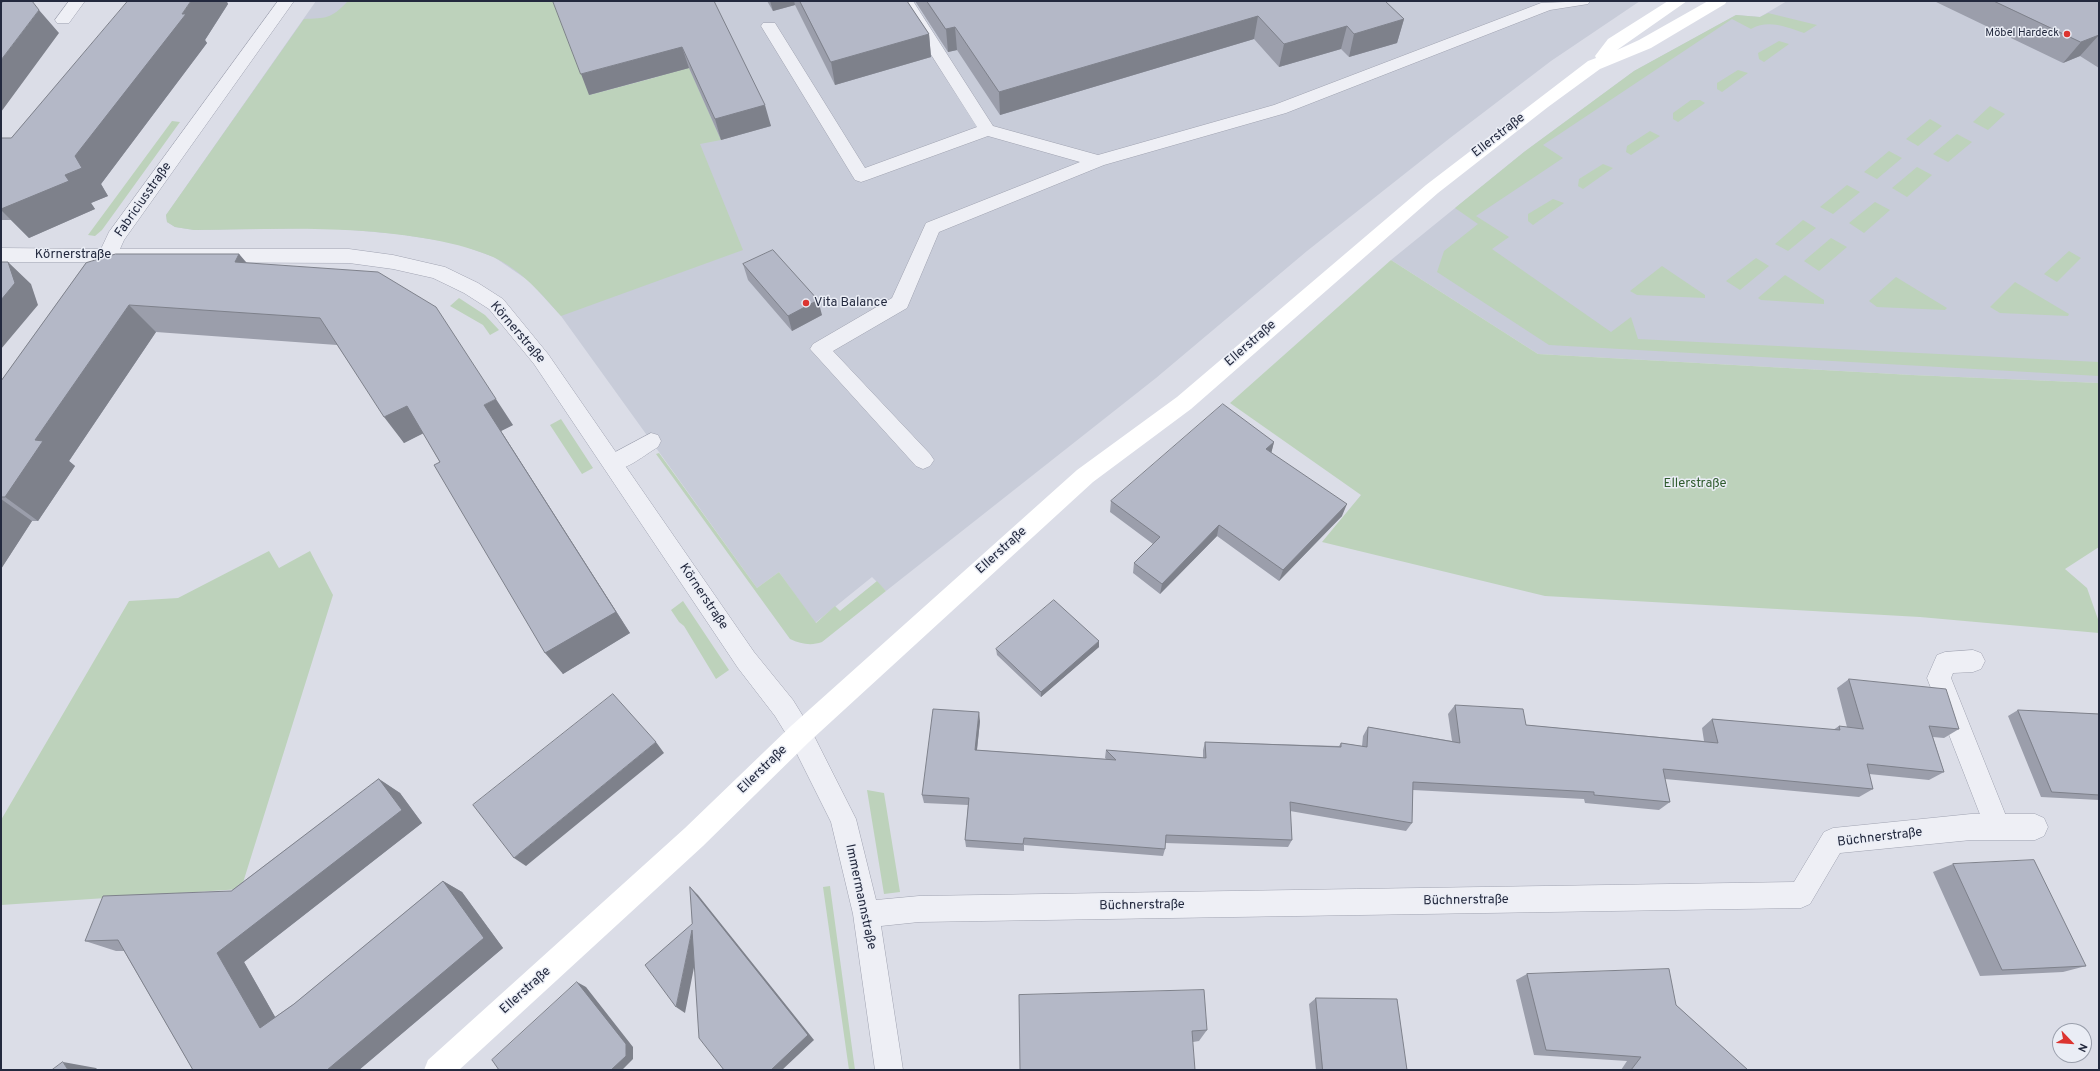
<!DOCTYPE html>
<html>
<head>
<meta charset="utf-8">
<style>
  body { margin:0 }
  #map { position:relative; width:2100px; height:1071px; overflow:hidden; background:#dbdde7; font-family:Overpass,sans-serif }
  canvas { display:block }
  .frame { position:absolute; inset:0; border:2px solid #23293e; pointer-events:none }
  .north { position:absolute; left:2052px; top:1023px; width:40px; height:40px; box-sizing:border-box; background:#eaedf5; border:1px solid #9a9fac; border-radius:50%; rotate:115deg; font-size:11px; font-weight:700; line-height:16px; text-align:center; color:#23293e }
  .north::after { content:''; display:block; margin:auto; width:14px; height:18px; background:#dc3430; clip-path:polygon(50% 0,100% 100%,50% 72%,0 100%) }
</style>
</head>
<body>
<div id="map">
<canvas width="2100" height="1071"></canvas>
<div class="frame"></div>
<div class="north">N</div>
</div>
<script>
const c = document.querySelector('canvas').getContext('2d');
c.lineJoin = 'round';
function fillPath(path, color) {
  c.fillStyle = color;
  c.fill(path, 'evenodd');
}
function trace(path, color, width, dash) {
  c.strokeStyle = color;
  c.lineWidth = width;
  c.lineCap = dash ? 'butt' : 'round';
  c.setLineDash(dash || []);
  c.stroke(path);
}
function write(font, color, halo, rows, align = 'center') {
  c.font = font + ' Overpass,sans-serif';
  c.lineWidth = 3;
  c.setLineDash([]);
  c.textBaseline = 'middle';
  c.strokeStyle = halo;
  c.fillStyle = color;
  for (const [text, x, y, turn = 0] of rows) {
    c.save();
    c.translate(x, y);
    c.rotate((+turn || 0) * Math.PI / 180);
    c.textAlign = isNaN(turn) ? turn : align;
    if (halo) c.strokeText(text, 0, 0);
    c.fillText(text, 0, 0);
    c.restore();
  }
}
fillPath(new Path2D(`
  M316,1h1324l-89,60 -101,77 -143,113 -151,127 -270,213 -14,-14 -57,46 -36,-51 -22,16 -196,-272 -32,-35 -35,-24 -39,-14 -57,-9 -71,-6 -133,2 -19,-3 -8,-5 -1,-7z
  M1787,1h312v382l-187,-8 -374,-21 -147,-94 133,-108 110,-81 102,-56 24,2z`), '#c8ccd9');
fillPath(new Path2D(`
  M416,1l178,1 -5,93 68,-18 30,-14 34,77 -21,4 43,106 -182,66c-20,-23 -40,-46 -68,-59 -23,-10 -46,-15 -70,-19 -76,-13 -153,-9 -229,-8l-19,-3 -8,-5 -1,-7 138,-196c22,-1 27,0 43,-17h68z
  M1768,13l49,12 -13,8c-17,-6 -36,-14 -53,-4l-19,-10 -189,126 20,13 -87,58 33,21 -17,12 119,83 20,-15 7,22 461,23v14l-550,-31 -112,-73 7,-21 34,-27 -23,-16 69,-56 110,-81 102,-56 24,2z
  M1779,41l10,3 -25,18 -5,-3 -1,-6z
  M1738,70l10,3 -26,19 -5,-3v-6z
  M1691,100h9l5,3 -27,19 -5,-3v-6z
  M1990,106l15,8 -17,16 -15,-8z
  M1930,119l12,7 -24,20 -12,-7z
  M172,121l8,1 -78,108 -7,6 -7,-1z
  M1650,131l10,5 -29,19 -5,-3 1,-6z
  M1957,134l15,8 -24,20 -15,-8z
  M1889,151l13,7 -25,21 -13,-7z
  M1603,164l10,4 -30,21 -5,-3 1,-7z
  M1917,167l15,8 -25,22 -15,-9z
  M1847,185l13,7 -27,22 -13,-7z
  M1553,199l11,4 -31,22 -5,-4v-7z
  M1875,202l15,8 -26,23 -15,-10z
  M1803,220l13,8 -28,23 -13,-7z
  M1831,238l16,9 -28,24 -15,-10z
  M2069,251l12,7 -24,24 -13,-8z
  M1756,258l13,8 -29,24 -14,-9z
  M1391,260l147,94 374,21 187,8v164l-34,22 22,19 12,34v11l-179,-16 -375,-21 -223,-54 39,-47 -131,-92z
  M1662,266l43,29v3l-68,-3 -7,-4z
  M1785,275l39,25v4l-63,-4 -3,-2z
  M1896,277l51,31 -2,2 -68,-3 -8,-6z
  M2015,282l54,32 -1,2 -68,-3 -10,-6z
  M459,298l26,17 14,15 -9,5 -7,-10 -33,-19z
  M561,419l32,49 -11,6 -32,-49z
  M659,453l98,135 22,-16 37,51 19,-17 5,5 37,-30 9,10 -64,51c-11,4 -21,2 -32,-3l-134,-185z
  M269,551l10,17 31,-17 23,44 -92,294 -240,16v-85l128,-219 49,-3z
  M683,601l46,69 -13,9 -32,-53 -5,-4 -8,-12z
  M867,790l17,3 16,99 -16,2z
  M830,886l25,184h-6l-26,-183z`), '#bdd2bb');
const service = new Path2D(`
  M69,1h16l-16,22h-12l-2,-3z
  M897,1h16l80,125 105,29 176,-50 267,-102 49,-2 -2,3 -38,6 -264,103 -182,52 -165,67 -32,76 -74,43 97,103 4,6 -4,6 -7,3 -7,-3 -106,-117 3,-5 79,-46 34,-75 154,-61 -92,-26 -121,44 -6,2 -6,-2 -94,-154 2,-3h12l90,145 112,-41z
  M651,433l7,2 3,6 -3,6c-14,8 -36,28 -52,22l-4,-6 4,-6z
  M1973,650l8,3 4,8 -4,8 -8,3 -20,1 -2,5 59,148 -4,9 -9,4 -9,-4 -61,-157 10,-23 8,-3z`);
const minor = new Path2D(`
  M278,1h16l-170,239 -4,9h229l44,6 52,12 33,16 25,16 45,55 206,298 39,48 16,26 47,93 20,81 43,-4 875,-14 30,-50 9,-4 138,-14h64l9,4 4,9 -4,9 -9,4h-64l-131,13 -30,51 -9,4 -882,14 -38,4 22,144h-28l-22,-156 -22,-92 -40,-80 -16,-26 -37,-48 -204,-304 -45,-55 -25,-16 -31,-15 -40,-9 -44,-6 -236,-1 -4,9 -7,2 -7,-2 -2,-5 2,-4h-94v-14l100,1 8,-17z`);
trace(service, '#a0a3b1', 1);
trace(minor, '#a0a3b1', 1);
fillPath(service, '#eeeff5');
fillPath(minor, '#eeeff5');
fillPath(new Path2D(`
  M1668,1h19l-70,49 22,-10 69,-39h19l-2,3 -74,44 -51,21 -52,38 -110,86 -247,216 -98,73 -284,260 -106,104 -244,224h-35l4,-10 257,-232 106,-102 286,-256 100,-73 249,-212 162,-124 8,-3 -1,-2 13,-17z`), '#fff');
fillPath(new Path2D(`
  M714,1l57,125 -50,14 -32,-72 -100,27z
  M767,1h140l22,33 2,23 -96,28 -40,-80 -22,6z
  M915,1h470l19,18 -7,24 -48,14 -8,-8 -62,18 -25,-28 -254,76 -43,-65 -9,2z
  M1934,1h165v67l-19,-12 -17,7z
  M227,2l1,2 -23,36 2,3 -106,141 7,12 -17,7 4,6 -66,29 -18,-18h-10v-82h10z
  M239,254l8,9 266,162 -12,6 129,202 -67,41 -140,-241 -19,10 -67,-98 -181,-13 -87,129 6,5 -37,55h-6l-31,48v-188l85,-118z
  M743,264l79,51 -30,16 -44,-51z
  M1274,442l-3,11 71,63 -63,65 -62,-45 -57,58 -27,-21 1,-10 19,-19 -43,-32 1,-11z
  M1099,647l-58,50 -44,-42 -1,-6z
  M1849,679l110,50 -15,9 -11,-1 11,35 -15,8 -60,-6 4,15 -14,8 -194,-18 5,23 -11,8 -74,-7 -1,-4 -171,-9 -1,33 -6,8 -116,-20 2,29 -4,7 -123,-4v6l-2,7 -139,-11v6l-58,-4 -1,-7 3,-35 -44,-2 -2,-8 58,-74 -3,29 129,9 -1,-1 1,-8 97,8v-8l2,-8 134,4 2,-3 21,3 1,-10 5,-9 84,14 -4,-27 7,-9 71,20 178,16 -2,-13 10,-9 121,11 6,-4 8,1 -10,-39z
  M2018,710l81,4v86l-58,-3 -33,-81z
  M379,779l21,14 22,30 -178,139 31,55 19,-13 149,-123 19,11 41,56 -144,122h-166l-69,-119h-8l-31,-10 146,-50z
  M1953,864l133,102 -23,6 -83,4 -47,-104z
  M1527,974l149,31 72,65h-127l6,-9 -93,-6 -18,-75z
  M1019,995l188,35 -8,11 -6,1z
  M1316,998l91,72h-91l-7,-66z`), '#9b9eab');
fillPath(new Path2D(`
  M191,1h37l-1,1 1,2 -23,36 2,3 -106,141 7,12 -17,7 4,6 -66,29 -28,-28v-1l64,-34 10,-19 107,-142z
  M770,1h24l1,4 -22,6z
  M39,10l20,23 -58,79v-52z
  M1258,16l-4,23 -254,76 -1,-23z
  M1404,19l-7,24 -48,14 5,-23z
  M1347,26l-6,23 -62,18 5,-23z
  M955,27l2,23 -9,2 -2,-23z
  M929,34l2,23 -96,28 -4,-23z
  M2099,35l-19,21 -17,7 18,-21z
  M682,47l7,21 -100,27 -8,-21z
  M765,105l6,21 -50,14 -6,-21z
  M239,254l23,28 -27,-20z
  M8,262l23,22 7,21 -37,44v-49z
  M818,300l4,15 -30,16 -4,-15z
  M129,305l27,27 -87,129 6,5 -37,55 -33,-24 30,-57z
  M496,399l17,26 -12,6 129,202 -67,41 -18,-21 -61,-248z
  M407,406l19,26 -22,11 -20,-26z
  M1274,442l-3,12 -5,-5z
  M1,499l31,22 -31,48z
  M1347,504l-5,12 -63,65 4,-11z
  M1219,525l-2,11 -57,58 2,-10z
  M1099,641v6l-58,50v-5z
  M979,712l1,9 -4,37 -1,-8z
  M656,742l8,11 -138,113 -12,-8z
  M379,779l21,14 22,30 -178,139 42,74 -26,-8 -43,-75z
  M443,881l19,11 41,56 -144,122h-32z
  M690,887l8,8 116,145 -32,30h-11z
  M692,930l8,7 -15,76 -9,-6z
  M577,982l9,5 47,60v12l-11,11h-11z
  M63,1062l33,6 2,2h-30z`), '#7e818b');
const building = new Path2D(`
  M4,1h28l7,9 -38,50v-56z
  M128,1h63l-9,13h4l-111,142 7,12 -17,7 4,6 -68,28v-71h10z
  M553,1h161l51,104 -50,14 -33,-72 -101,27z
  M800,1h107l22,33 -98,28z
  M927,1h458l19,18 -50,15 -7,-8 -63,18 -26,-28 -259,76 -44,-65 -9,2z
  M1994,1h105v34l-18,7z
  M773,250l45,50 -30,16 -45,-52z
  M116,254h123l-4,8 143,10 58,35 60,92 -12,6 132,207 -71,41 -111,-188 6,-3 -33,-56 -23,11 -64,-99 -191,-13 -94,135 8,1 -38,56h-4v-116l85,-118z
  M1,262h7l7,21 -14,17z
  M1223,404l51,38 -8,7 81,55 -64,66 -64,-45 -57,59 -28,-21 26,-26 -49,-36z
  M1054,600l45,41 -58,51 -45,-43z
  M1849,679l97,10 13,40 -30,-3 15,46 -77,-8 6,25 -210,-20 7,33 -76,-7v-3l-181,-10 -1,41 -122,-21 2,38 -126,-5 -1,14 -141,-11 -1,6 -58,-4 4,-42 -47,-3 11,-86 46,3 -4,38 141,10 -10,-10 100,8 -1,-16 136,5v-4l26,4 1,-20 92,16 -5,-38 68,4 3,16 192,18 -6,-24 128,11 -1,-4 24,3z
  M613,694l43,48 -142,116 -41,-53z
  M2018,710l81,4v81l-47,-3z
  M379,779l23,31 -185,143 43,75 34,-24 149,-123 41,57 -157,132h-134l-75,-130 -33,1 18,-45 128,-5z
  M2034,860l52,106 -84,4 -49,-106z
  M690,887l118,148 -37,35h-47l-25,-32 -7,-108 -16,77 -31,-42 47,-41z
  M1669,969l7,36 72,65h-117l10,-13 -95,-7 -19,-76z
  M577,982l49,62v12l-15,14h-112l-7,-10z
  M1204,990l3,40 -15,1 3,39h-175l-1,-75z
  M1316,998l81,1 10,71h-84z
  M63,1062l5,8h-16z`);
fillPath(building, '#b4b8c7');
trace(building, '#7e818b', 1);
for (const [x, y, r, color] of [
  [2067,34,4,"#dc3430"],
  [806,303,4,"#dc3430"]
]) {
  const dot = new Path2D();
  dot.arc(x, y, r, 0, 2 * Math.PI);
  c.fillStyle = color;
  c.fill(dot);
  trace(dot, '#eaedf5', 1.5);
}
write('11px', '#23293e', '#eaedf5', [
  ["Möbel Hardeck",2059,34]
], 'right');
write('13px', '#23293e', '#eaedf5', [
  ["Ellerstraße",1499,136,-38],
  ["Fabriciusstraße",144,200,-55],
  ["Körnerstraße",73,255],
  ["Körnerstraße",517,333,49],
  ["Ellerstraße",1251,344,-41],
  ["Ellerstraße",1002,551,-42],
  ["Körnerstraße",703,597,56],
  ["Ellerstraße",763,770,-44],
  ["Büchnerstraße",1880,838,-7],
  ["Immermannstraße",860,897,78],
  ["Büchnerstraße",1466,901,-1],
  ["Büchnerstraße",1142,906,-1],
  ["Ellerstraße",526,991,-42]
]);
write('13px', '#23293e', '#eaedf5', [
  ["Vita Balance",814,303]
], 'left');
write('13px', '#305c2f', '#eaedf5', [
  ["Ellerstraße",1695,484]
]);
</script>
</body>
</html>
